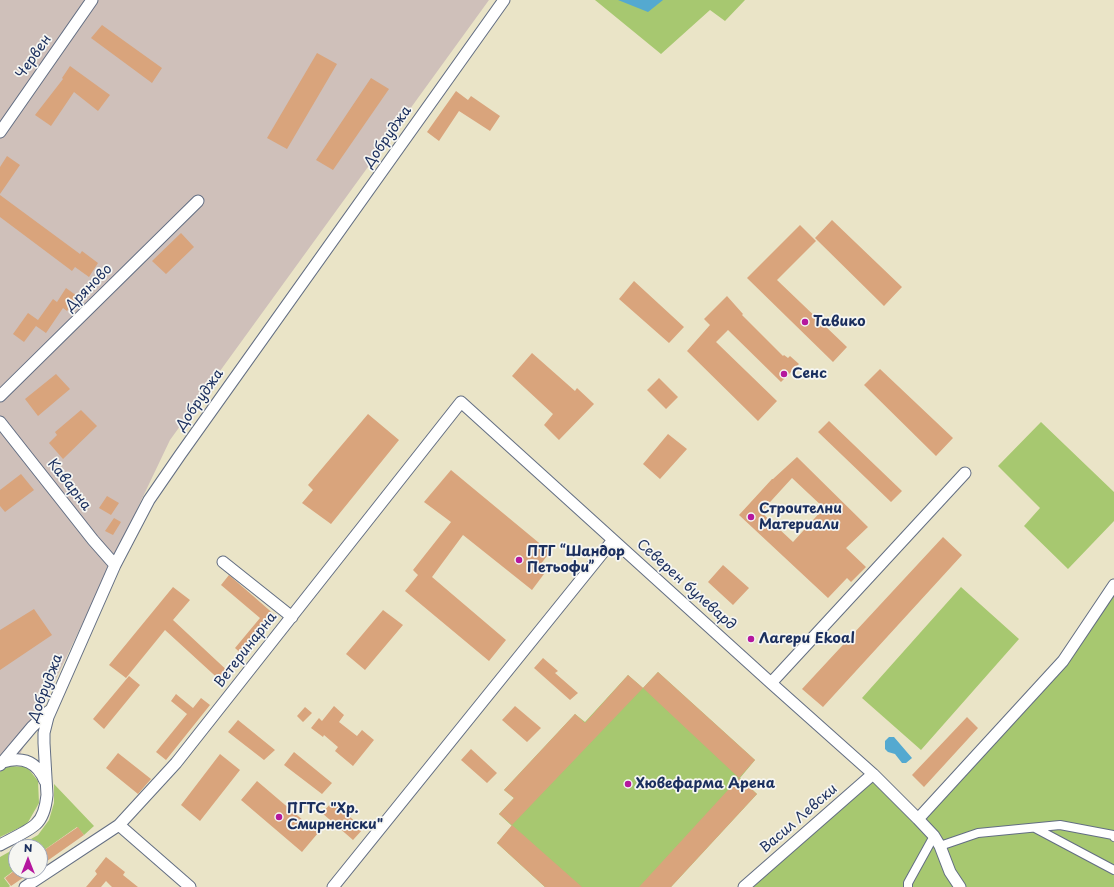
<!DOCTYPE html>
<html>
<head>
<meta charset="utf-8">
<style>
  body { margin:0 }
  #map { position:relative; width:1114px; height:887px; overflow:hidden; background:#eae4c7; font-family:"Playpen Sans",sans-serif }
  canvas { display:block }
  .north { position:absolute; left:8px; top:839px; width:40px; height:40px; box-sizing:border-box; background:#f6f6f2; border:1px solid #9ea6b7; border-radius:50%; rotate:0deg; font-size:11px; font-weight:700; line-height:16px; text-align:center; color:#1b2f5e }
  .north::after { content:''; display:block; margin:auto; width:14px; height:18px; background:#b5179e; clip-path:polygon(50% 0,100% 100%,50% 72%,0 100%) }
</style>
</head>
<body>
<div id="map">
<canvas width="1114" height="887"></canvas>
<div class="north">N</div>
</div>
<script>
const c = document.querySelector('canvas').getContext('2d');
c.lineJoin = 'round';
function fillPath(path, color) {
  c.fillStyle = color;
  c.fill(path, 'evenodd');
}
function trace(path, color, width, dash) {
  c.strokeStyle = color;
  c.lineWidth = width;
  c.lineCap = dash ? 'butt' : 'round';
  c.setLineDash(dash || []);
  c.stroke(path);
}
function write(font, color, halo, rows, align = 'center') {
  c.font = font + ' "Playpen Sans",sans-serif';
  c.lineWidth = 3.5;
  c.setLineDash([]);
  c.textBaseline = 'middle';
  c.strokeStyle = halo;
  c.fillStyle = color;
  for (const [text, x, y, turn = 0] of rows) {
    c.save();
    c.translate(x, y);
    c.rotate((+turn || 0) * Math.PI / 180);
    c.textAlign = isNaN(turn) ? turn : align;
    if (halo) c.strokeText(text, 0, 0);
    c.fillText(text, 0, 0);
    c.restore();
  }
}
fillPath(new Path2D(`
  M0,0h489l-319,440 -167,350 -3,3z`), '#cfc0ba');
fillPath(new Path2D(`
  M595,0h150l-20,21 -15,-11 -49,44z
  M1041,422l73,70v29l-46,48 -44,-43 16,-18 -42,-42z
  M961,587l58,52 -98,111 -59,-52z
  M1114,594v293h-368l123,-111 50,48z
  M658,672l97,88 -15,18 17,16 -86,93h-126l-48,-44 15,-17 -13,-12 15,-16 -10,-8 71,-76 10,8 43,-47 15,13z
  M8,766l19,1 11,14 1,22 -12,21 -27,13v-65z
  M54,784l40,42 -10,9 -7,-8 -37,26v-6h-23l21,-12 11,-15 5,-17z
  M16,848v21l-12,9 6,8 -1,1h-9v-30z`), '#a7c870');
fillPath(new Path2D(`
  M618,0h45l-15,12z
  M889,737h5l18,21 -6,5h-4l-7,-9 -7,-2 -3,-3v-8z`), '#54a9d0');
fillPath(new Path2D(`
  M102,25l60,43 -10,15 -61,-45z
  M317,53l20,11 -50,85 -20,-11z
  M70,66l40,29 -12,16 -24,-19 -23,34 -16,-11 28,-36 -1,-1z
  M371,78l18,11 -56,81 -17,-10z
  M456,91l12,9 3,-4 29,20 -10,15 -31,-20 -20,30 -12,-9z
  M7,156l13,9 -20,29v-27z
  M0,195l80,59 2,-3 16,12 -9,14 -14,-10 -3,4 -72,-54z
  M832,220l70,67 -18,19 -69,-68z
  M800,225l16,16 -39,39 70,67 -14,15 -86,-84z
  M181,233l13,14 -28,27 -14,-13z
  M634,281l50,46 -15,16 -50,-44z
  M66,288l11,8 -10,15 -4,-3 -17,25 -10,-7 -12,16 -11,-8 15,-21 10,7 15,-21 4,3z
  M727,296l16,18 -1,1 41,41 1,-1 4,3 2,-2 9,8 -18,18 -53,-52 -12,12 61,59 -19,20 -71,-70 23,-26 -6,-6z
  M532,353l43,38 2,-3 17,16 -35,36 -15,-15 9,-11 -41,-38z
  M880,369l73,69 -17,18 -72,-71z
  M56,374l14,15 -32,27 -13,-17z
  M659,378l19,19 -12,12 -19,-19z
  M81,410l16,16 -34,33 -14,-16 8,-8 -2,-3z
  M368,414l31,26 -68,84 -29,-21 11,-13 -5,-5z
  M829,421l73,70 -11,11 -73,-70z
  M668,434l19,15 -27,30 -17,-15z
  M797,457l71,70 -22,21 20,19 -15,15 -4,-4 -19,20 -89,-83 33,-36h1zM792,478l32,30 -31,34 -32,-30z
  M451,470l99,82 -13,17 7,5 -12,16 -69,-55 -31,42 74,63 -17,21 -84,-70 13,-16 -5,-5 38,-48 -27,-20z
  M21,474l13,16 -29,22 -5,-6v-16z
  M107,496l12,7 -8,12 -12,-7z
  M114,518l7,4 -8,13 -8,-4z
  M943,537l19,18 -139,152 -21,-18z
  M723,565l26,23 -16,17 -25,-23z
  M229,575l47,41 -32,40 -9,-8 25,-30 -39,-33z
  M173,587l17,13 -17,20 59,55 -8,9 -59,-54 -39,48 -17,-13z
  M34,609l18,26 -52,35v-40z
  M383,610l20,15 -38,45 -19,-16z
  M543,658l15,13 -3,2 23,20 -8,7 -36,-32z
  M658,672l97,88 -16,18 -96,-90z
  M628,675l15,13 -131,137 -13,-11 15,-16 -10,-8 71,-76 10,9z
  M129,676l11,9 -36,44 -11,-10z
  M176,694l17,14 8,-10 9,7 -44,55 -10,-8 31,-38 -16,-13z
  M334,706l10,9 -5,7 18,14 5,-6 12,10 -21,26 -18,-15 3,-4 -14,-12 -1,2 -12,-9 8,-10 3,3z
  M515,706l26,22 -14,14 -25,-22z
  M305,707l7,6 -9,9 -6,-6z
  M967,717l11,11 -54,59 -12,-12z
  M238,720l37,30 -11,10 -36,-28z
  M471,749l26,24 -10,10 -26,-23z
  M294,752l38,31 -10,11 -38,-29z
  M118,753l33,26 -13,15 -32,-26z
  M220,754l20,16 -40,51 -19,-16z
  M739,778l18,16 -86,93h-32z
  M257,781l61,52 -16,19 -61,-52z
  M333,801l30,28 -10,11 -31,-27z
  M512,825l70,62h-37l-48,-44z
  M78,827l6,8 -44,31v-13z
  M106,857l19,15 -2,3 15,12h-26l-6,-6 -5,6h-15l11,-13 -2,-3z
  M14,871h19l-22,15 -6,-8z`), '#d9a47c');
const pedestrian = new Path2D(`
  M1035,828l79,42
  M940,846l38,-13 82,-8 53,10 1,2
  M908,887v-4l26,-47`);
const minor = new Path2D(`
  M0,132l92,-132
  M0,396l198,-195
  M0,422l93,118 22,25
  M223,562l69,55
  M771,683l194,-210
  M3,762c20,-6 34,0 42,19
  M0,765l32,-38 17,-16
  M918,819l145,-158 51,-76
  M119,825l71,62
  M0,845c9,-5 29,-14 36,-21 8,-7 10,-19 11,-29l-3,-52v-10l4,-16 67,-152 34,-65 31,-45 324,-455
  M25,887l94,-62 57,-62 285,-361 310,281 102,91 45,45 16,17 6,10 10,26 10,15
  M333,887l280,-347
  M744,887l129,-113`);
trace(pedestrian, '#636e83', 10);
trace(minor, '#636e83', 13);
trace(pedestrian, '#fff', 8);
trace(minor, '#fff', 11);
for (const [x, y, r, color] of [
  [805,322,4,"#b5179e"],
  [784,374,4,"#b5179e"],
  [751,517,4,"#b5179e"],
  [519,560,4,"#b5179e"],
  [751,639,4,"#b5179e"],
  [628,784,4,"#b5179e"],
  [279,817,4,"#b5179e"]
]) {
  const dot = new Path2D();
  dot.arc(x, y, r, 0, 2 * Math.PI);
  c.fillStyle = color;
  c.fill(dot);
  trace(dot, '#f6f6f2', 1.5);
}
write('14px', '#1b2f5e', '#f6f6f2', [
  ["Червен",34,57,-55],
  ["Добруджа",388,137,-55],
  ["Дряново",89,288,-45],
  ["Добруджа",200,400,-55],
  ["Каварна",69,485,52],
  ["Северен булевард",686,585,42],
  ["Ветеринарна",246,650,-52],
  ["Добруджа",46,688,-69],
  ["Васил Левски",799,819,-41]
]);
write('bold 14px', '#1b2f5e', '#f6f6f2', [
  ["Тавико",813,322],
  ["Сенс",792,374],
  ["Строителни",759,509],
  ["Материали",759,525],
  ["ПТГ “Шандор",527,552],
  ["Петьофи”",527,568],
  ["Лагери Ekoal",759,639],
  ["Хювефарма Арена",636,784],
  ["ПГТС \"Хр.",287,809],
  ["Смирненски\"",287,825]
], 'left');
</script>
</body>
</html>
